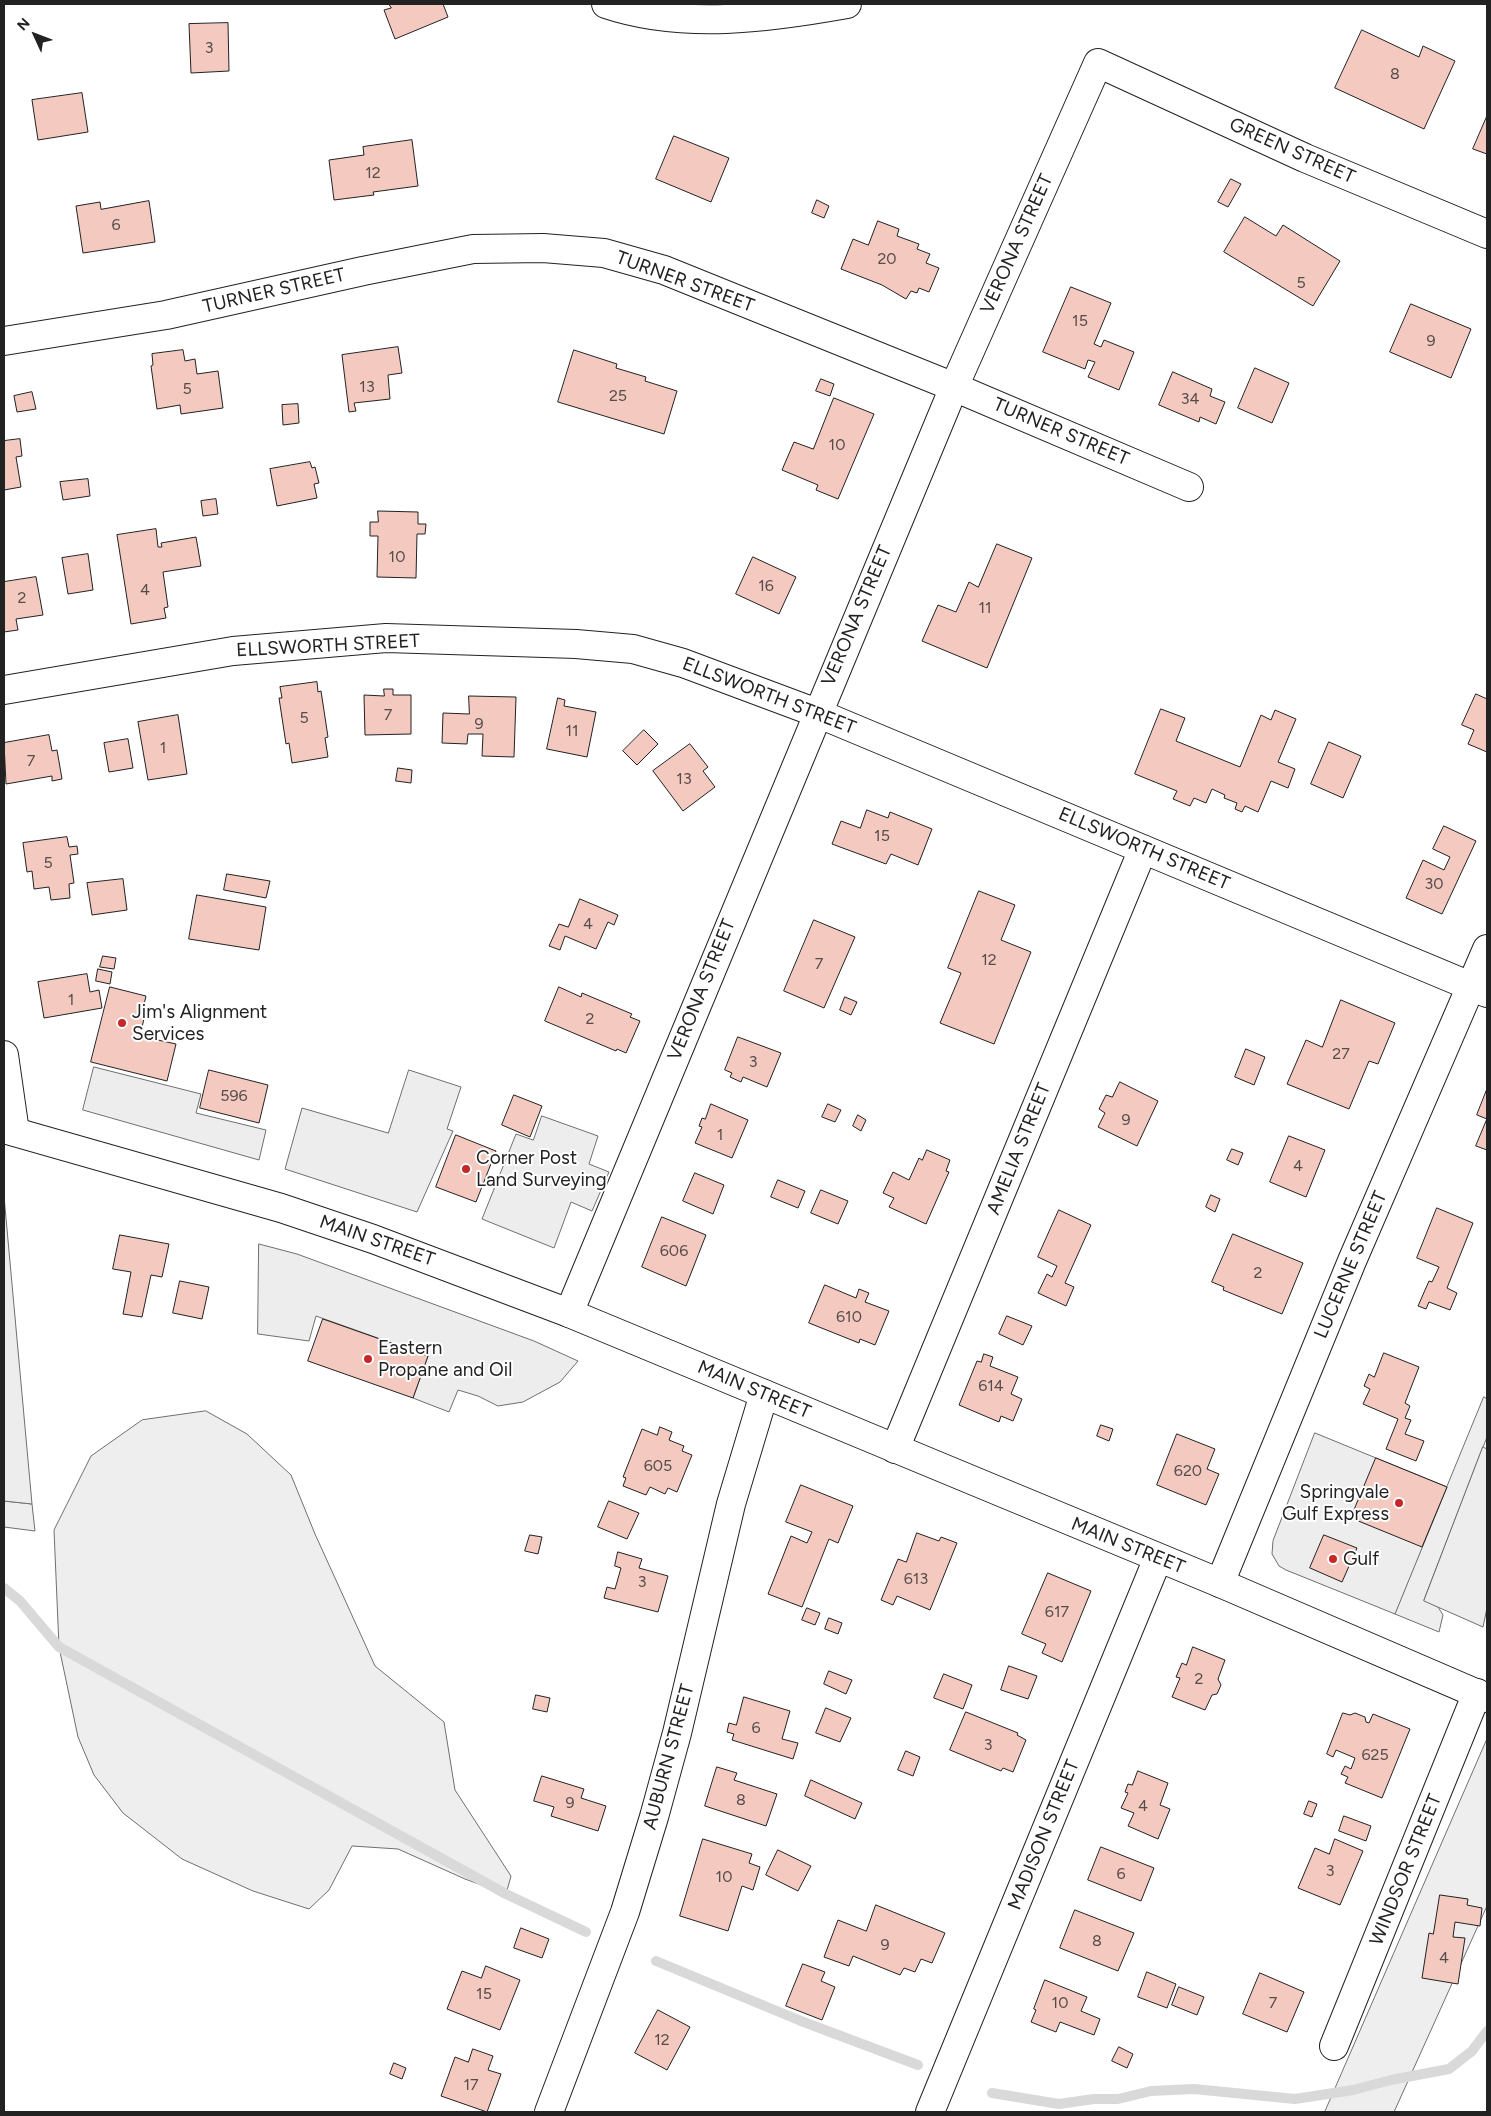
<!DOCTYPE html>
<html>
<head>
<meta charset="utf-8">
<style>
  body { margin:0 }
  #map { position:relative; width:1491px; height:2116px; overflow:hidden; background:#fff; font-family:Figtree,sans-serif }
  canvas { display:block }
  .frame { position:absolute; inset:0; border:5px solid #222; pointer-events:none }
  .north { position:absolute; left:10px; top:10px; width:50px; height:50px; -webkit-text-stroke:4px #fff; paint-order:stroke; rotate:313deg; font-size:14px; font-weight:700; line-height:20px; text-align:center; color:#222 }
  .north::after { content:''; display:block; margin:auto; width:18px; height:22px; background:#222; clip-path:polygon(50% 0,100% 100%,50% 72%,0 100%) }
</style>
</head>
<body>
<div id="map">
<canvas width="1491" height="2116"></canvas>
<div class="frame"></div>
<div class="north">N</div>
</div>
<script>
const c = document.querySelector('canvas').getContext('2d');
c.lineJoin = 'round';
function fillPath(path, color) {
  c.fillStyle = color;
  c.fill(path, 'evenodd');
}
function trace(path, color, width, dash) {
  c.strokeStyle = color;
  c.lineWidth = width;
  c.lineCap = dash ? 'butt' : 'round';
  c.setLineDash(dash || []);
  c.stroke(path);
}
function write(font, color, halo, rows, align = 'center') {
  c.font = font + ' Figtree,sans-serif';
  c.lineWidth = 4;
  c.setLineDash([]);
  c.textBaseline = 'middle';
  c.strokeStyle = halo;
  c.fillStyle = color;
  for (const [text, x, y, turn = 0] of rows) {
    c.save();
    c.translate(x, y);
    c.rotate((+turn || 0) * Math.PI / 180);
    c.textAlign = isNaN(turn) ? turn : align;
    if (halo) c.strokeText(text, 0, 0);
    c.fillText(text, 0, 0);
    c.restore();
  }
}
const green = new Path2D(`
  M1484,1397l3,2v38l-63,163 14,7 5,8 -4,17 -44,-18z
  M206,1411l41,23 44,41 24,59 60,132 69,56 11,68 56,86 -5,18 -41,-15 -67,-30 -46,-3 -23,44 -20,19 -56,-18 -71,-32 -59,-46 -29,-38 -16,-38 -19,-90 -5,-117 37,-74 51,-36z
  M4,1501l28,3 3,27 -31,-4z
  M1487,1739v167l-93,206h-69z`);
fillPath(green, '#eee');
trace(green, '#6f6f6f', 1);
const parking = new Path2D(`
  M94,1067l107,27 -5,19 70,17 -7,30 -176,-50z
  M409,1070l52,17 -14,42 6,2 -36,81 -132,-43 17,-61 86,25z
  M542,1116l56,20 -9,28 20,8 -17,39 -21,-9 -17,46 -72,-29 34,-85 17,6z
  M4,1196l28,308 -28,-3z
  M259,1244l38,10 237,87 44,20 -18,21 -37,20 -25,4 -20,-10 -20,-6 -9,22 -36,-14 15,-42 -112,-40 -7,25 -51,-7z
  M1315,1433l132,54 -52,127 -109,-44 -7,-4 -7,-12 1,-13z
  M1483,1447l4,2v159l-4,19 -59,-26z`);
fillPath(parking, '#ededed');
trace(parking, '#6f6f6f', 1);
trace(new Path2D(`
  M4,1588l16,13 39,46 447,247 80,38
  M656,1961l145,60 117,44
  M992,2093l67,11 35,-5h24l33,-8 43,-2 101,10 58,-9 38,-10 58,-11 23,-18 15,-20`), '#d9d9d9', 10);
const building = new Path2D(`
  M389,4h54l5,13 -53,22 -11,-29 7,-2z
  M228,23l1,48 -38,2 -2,-49z
  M1362,30l57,27 4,-11 32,15 -31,68 -89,-41z
  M82,93l6,39 -50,8 -6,-40z
  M1487,116v38l-14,-5z
  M674,136l55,22 -18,44 -55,-23z
  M412,140l6,46 -45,6 1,3 -40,5 -5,-40 35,-5 -1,-8z
  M1231,179l10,5 -13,23 -10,-5z
  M817,200l12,6 -5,12 -12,-5z
  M149,201l6,41 -72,11 -7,-47 24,-4 1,7z
  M1245,217l31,19 7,-11 57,36 -27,45 -89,-54z
  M878,221l21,8 -2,7 22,8 -2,5 13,5 -4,9 13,5 -10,24 -10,-4 -2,5 -6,-2 -5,8 -24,-14 -41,-16 12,-30 15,6z
  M1071,287l40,16 -17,41 7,3 3,-7 30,12 -15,38 -31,-13 7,-15 -7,-2 -3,9 -42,-17z
  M1411,304l60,25 -20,49 -61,-26z
  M398,347l4,26 -14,2 2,24 -36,4 2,8 -7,1 -7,-57z
  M183,350l2,11 10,-2 2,15 21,-3 5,37 -42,6 -1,-9 -23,4 -6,-43 2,-1 -1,-11z
  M574,350l43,14 -1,4 30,9 -1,4 32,10 -13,43 -106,-32z
  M1255,368l34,15 -17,40 -34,-15z
  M1173,372l39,17 -2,7 15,6 -9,22 -16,-7 -1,5 -40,-17z
  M821,379l13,5 -4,12 -14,-5z
  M32,392l4,17 -19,3 -3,-16z
  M834,398l40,16 -36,85 -22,-9 2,-5 -36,-15 12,-28 19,7z
  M298,404l1,19 -16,2 -1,-20z
  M20,439l2,17 -6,1 5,30 -17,3v-49z
  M310,462l2,6 3,-1 4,16 -5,1 3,14 -40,8 -7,-37z
  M88,479l2,17 -27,4 -3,-18z
  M216,499l2,15 -15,2 -2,-15z
  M378,511l40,1v12h8l-1,10h-8l-1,44 -39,-1 1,-41h-8v-14h8z
  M156,529l2,18h4l-1,-4 35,-6 5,29 -38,6 5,35 -4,1 2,10 -35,6 -14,-89z
  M997,544l35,14 -45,110 -65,-27 16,-36 18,7 13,-30 9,5z
  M88,554l5,36 -25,4 -6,-36z
  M753,557l43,20 -17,37 -43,-20z
  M36,577l7,38 -27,4 2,11 -14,2v-50z
  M317,682l1,10 3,-1 7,46 -3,1 3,19 -36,6 -3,-20 -3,1 -7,-46h3l-2,-11z
  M384,689h9v6h18v39l-46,1 -1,-40 20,1z
  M1476,694l11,5v53l-19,-8 6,-14 -12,-5z
  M469,696l47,1 -2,60 -32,-1 1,-22h-15l-1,10 -25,-1 1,-30 26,1z
  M558,698l7,2 -1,6 32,6 -9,45 -40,-8z
  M1161,709l24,9 -9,23 64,26 21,-52 10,5 4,-10 21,9 -18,43 17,7 -7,19 -17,-7 -13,31 -13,-6 -3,6 -7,-3 2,-6 -13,-5 1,-3 -13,-6 -6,14 -12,-5 -4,8 -17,-7 4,-8 -42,-17z
  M178,715l9,59 -39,6 -10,-58z
  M644,730l14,14 -21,21 -14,-14z
  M49,735l3,16 5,-1 5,29 -10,2v-5l-46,8 -2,-41z
  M128,739l5,29 -24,4 -5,-29z
  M1329,742l32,14 -18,42 -32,-14z
  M690,744l18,23 -5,4 12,16 -32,24 -30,-40z
  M398,768l14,2 -1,13 -15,-2z
  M867,810l21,8 2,-6 42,17 -14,36 -27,-11 -5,10 -54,-20 9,-23 19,7z
  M1444,826l32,15 -34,73 -36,-16 17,-38 21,10 6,-13 -17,-8z
  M67,837l2,10 8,-1 1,8 -8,1 4,28 -5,1 1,14 -19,2 -2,-13 -15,2 -2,-18 -5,1 -4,-29z
  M227,874l43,7 -4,17 -42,-8z
  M123,879l4,31 -35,5 -5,-32z
  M979,891l36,14 -14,35 30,12 -37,92 -54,-21 21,-50 -13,-5z
  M197,895l69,12 -7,43 -70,-11z
  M580,899l38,16 -4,10 -6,-3 -12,27 -31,-13 -5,14 -11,-4 10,-22 9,3z
  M814,920l41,17 -31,71 -40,-17z
  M103,956l13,2 -2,11 -14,-2z
  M98,969l14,3 -2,12 -14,-3z
  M87,974l3,18 9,-2 3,18 -58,10 -6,-36z
  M110,987l36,9 -3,13 3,1 -6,26 36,8 -9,37 -76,-19z
  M559,987l22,10 1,-4 50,21 -2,3 10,4 -14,32 -9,-4 -1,2 -71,-30z
  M845,997l12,5 -6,13 -11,-5z
  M1341,1000l54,23 -17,41 -9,-3 -20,48 -62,-25 19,-44 16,7z
  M738,1037l43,16 -14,34 -24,-10 -2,5 -11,-5 2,-4 -7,-3z
  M1246,1049l19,8 -11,28 -19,-8z
  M209,1070l59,15 -9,38 -59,-15z
  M1120,1082l38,19 -21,45 -39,-19 7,-14 -6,-4 7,-14 6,2z
  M1487,1089v30l-10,-4z
  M514,1095l28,11 -12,31 -28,-12z
  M711,1104l37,16 -16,38 -37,-15 7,-16 -3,-1 3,-8 3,1z
  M828,1104l13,6 -6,12 -13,-5z
  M858,1115l8,5 -5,11 -8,-5z
  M1487,1119v31l-11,-4z
  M456,1135l40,16 -20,51 -40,-15z
  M1289,1136l36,14 -19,47 -36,-15z
  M1232,1149l11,4 -5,12 -11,-5z
  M927,1150l23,10 -4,11 3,1 -23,52 -37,-17 5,-9 -11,-5 10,-21 16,8 10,-22 3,2z
  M695,1173l29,12 -11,29 -30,-13z
  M778,1180l27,11 -7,17 -27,-11z
  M821,1190l27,11 -10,23 -27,-11z
  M1211,1195l9,4 -5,13 -9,-5z
  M1437,1208l36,15 -26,65 10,5 -7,17 -21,-8 -3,7 -8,-3 11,-25 3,1 7,-15 -22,-9z
  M1059,1210l32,15 -26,58 9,4 -8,19 -28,-13 9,-19 5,3 5,-11 -19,-9z
  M662,1217l44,18 -20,51 -44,-19z
  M1233,1234l70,29 -21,51 -59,-24 1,-3 -12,-5z
  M120,1235l49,9 -7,33 -11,-2 -9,42 -19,-3 8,-42 -18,-3z
  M180,1281l29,6 -7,32 -29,-6z
  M825,1285l31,13 3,-9 10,4 -4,9 24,9 -14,34 -15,-6 -1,4 -50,-20z
  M1007,1316l25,10 -9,19 -24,-11z
  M323,1319l105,37 -15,42 -105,-37z
  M1384,1353l35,14 -14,36 5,3 -5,12 6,2 -6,14 19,7 -8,20 -30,-12 12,-30 -35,-15 7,-15 -6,-3 5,-12 5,3z
  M984,1354l9,3 -3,9 28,11 -7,17 11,5 -9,22 -12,-5 -2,6 -40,-17 18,-44 4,1z
  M1101,1425l12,4 -4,12 -12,-5z
  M660,1427l12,5 -3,8 15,6 -2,5 10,4 -15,37 -9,-4 -3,6 -15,-7 -4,8 -23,-9 3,-8 -3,-1 19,-48 15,6z
  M1177,1434l38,15 -8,20 12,5 -13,31 -49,-20z
  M1376,1458l71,29 -25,60 -71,-29z
  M801,1485l52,21 -15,37 -9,-4 -27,68 -34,-13 23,-58 16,7 5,-11 -26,-10z
  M609,1501l30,12 -12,26 -29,-12z
  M917,1533l22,8 2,-4 16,6 -27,67 -33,-14 -4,9 -12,-5 17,-41 8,3z
  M530,1535l12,2 -4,17 -13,-3z
  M1324,1535l33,13 -15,34 -32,-14z
  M618,1552l24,7 -3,9 29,8 -10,36 -54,-14 3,-11 8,2 6,-21 -6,-2z
  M1048,1573l43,18 -29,71 -20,-9 4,-9 -24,-10z
  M807,1608l13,5 -5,12 -13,-5z
  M829,1618l13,5 -4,11 -13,-5z
  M1193,1647l32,13 -7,19 3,6 -4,9 -5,1 -7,15 -33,-13 8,-19 -4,-1 6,-14 4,2z
  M1009,1666l28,10 -9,23 -27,-9z
  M829,1671l23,9 -6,14 -22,-10z
  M944,1674l28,11 -9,24 -29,-11z
  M536,1695l14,3 -3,14 -14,-3z
  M744,1697l46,14 -8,28 16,4 -5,16 -61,-19 2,-6 -7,-2 2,-9 7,2z
  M826,1708l25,10 -11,24 -24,-9z
  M966,1712l52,21 -1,2 9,5 -13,32 -10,-4 -2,3 -51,-21z
  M1343,1713l7,2 5,-2 10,4 1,5 3,1 4,-9 37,15 -28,69 -37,-15 3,-6 -7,-3 4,-8 6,3 4,-11 -19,-8 -3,7 -6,-3z
  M906,1751l14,6 -7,19 -15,-6z
  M717,1767l20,6 -3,7 43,14 -11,32 -61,-20z
  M1138,1771l30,12 -8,22 10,4 -12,30 -30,-13 6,-13 -13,-5 7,-15 -3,-1 3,-8 4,1z
  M542,1776l42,13 -3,9 25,8 -8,25 -47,-15 3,-9 -20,-6z
  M811,1780l51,23 -7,16 -50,-23z
  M1309,1801l8,3 -5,13 -8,-3z
  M1344,1816l27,10 -5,15 -27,-10z
  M703,1839l49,15 -3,9 11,4 -7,23 -11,-4 -14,45 -48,-15z
  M1335,1839l28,12 -23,54 -42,-17 17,-40 14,6z
  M1101,1847l53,21 -13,33 -53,-21z
  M778,1850l33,16 -13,25 -32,-16z
  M1440,1895l28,4 -1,6 15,3 -2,18 -25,-4 -2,15 12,1 -7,46 -36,-6 7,-45 4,1z
  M876,1905l69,28 -13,30 -11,-4 -6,13 -11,-4 -4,7 -47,-19 -4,10 -25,-9 14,-37 28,11z
  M1075,1910l59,23 -16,38 -58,-23z
  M521,1928l28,11 -7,19 -28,-10z
  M803,1964l22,8 -4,9 14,6 -13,33 -36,-14z
  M486,1966l34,14 -20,50 -53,-21 15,-38 19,7z
  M1147,1972l29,12 -9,24 -29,-11z
  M1260,1973l44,19 -17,40 -44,-18z
  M1045,1980l42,17 -6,14 19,8 -6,16 -34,-13 -4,10 -25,-10 5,-12 -2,-1z
  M1179,1987l25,10 -7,18 -25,-10z
  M658,2010l32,17 -23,43 -32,-17z
  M1119,2047l14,7 -6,14 -15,-7z
  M473,2049l20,7 -5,14 13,4 -14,38 -46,-16 14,-39 13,5z
  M394,2063l12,5 -4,11 -12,-5z`);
fillPath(building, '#f3c9c0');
trace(building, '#222', 1);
const minor = new Path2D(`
  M606,4c77,26 163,14 241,0
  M4,341l162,-26 197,-44 110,-22 70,-1 61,5 60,17 290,117 235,100
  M4,690l229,-39 153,-13 190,6 57,5 50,14 134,50 670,280
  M4,1055l11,77
  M569,1313l385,-926 144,-324 207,95 182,76
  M895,1449l248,-600
  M1220,1583l132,-322 135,-312
  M1334,2046l143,-353
  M549,2112l76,-200 29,-95 23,-84 54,-229 33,-110
  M930,2112l228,-554`);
const secondary = new Path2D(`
  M4,1129l277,79 92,31 196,74 651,270 267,115`);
trace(minor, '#222', 30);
trace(secondary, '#222', 30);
trace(minor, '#fff', 28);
trace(secondary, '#fff', 28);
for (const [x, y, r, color] of [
  [122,1023,5,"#c62828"],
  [466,1169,5,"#c62828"],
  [368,1359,5,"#c62828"],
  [1399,1503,5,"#c62828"],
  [1333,1559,5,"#c62828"]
]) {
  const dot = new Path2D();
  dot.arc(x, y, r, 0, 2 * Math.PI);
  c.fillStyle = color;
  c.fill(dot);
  trace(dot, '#fff', 2);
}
write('16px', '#564c4a', null, [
  ["3",209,48],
  ["8",1395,74],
  ["12",373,173],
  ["6",116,225],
  ["20",887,259],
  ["5",1301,283],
  ["15",1080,321],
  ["9",1431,341],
  ["13",367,387],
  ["5",187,389],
  ["25",618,396],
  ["34",1190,399],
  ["10",837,445],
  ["10",397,557],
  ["16",766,586],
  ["4",145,590],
  ["2",22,598],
  ["11",985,608],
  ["7",388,715],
  ["5",304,718],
  ["9",479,724],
  ["11",572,731],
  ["1",163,748],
  ["7",31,761],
  ["13",684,779],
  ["15",882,836],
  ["5",48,863],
  ["30",1434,884],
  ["4",588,924],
  ["12",989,960],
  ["7",819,964],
  ["1",71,1000],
  ["2",590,1019],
  ["27",1341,1054],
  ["3",753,1062],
  ["596",234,1096],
  ["9",1126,1120],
  ["1",720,1135],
  ["4",1298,1166],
  ["606",674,1251],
  ["2",1258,1273],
  ["610",849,1317],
  ["614",991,1386],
  ["605",658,1466],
  ["620",1188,1471],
  ["613",916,1579],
  ["3",642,1582],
  ["617",1057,1612],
  ["2",1199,1679],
  ["6",756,1728],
  ["3",988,1745],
  ["625",1375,1755],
  ["8",741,1800],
  ["9",570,1803],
  ["4",1143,1806],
  ["3",1330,1871],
  ["6",1121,1874],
  ["10",724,1877],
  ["8",1097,1941],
  ["9",885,1945],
  ["4",1444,1958],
  ["15",484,1994],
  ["10",1060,2003],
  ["7",1273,2003],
  ["12",662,2040],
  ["17",471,2085]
]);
write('19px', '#222', '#fff', [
  ["GREEN STREET",1292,151,24],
  ["VERONA STREET",1017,244,-66],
  ["TURNER STREET",685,282,20],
  ["TURNER STREET",274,291,-13],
  ["TURNER STREET",1061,432,23],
  ["VERONA STREET",857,616,-67],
  ["ELLSWORTH STREET",328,646,-3],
  ["ELLSWORTH STREET",769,696,21],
  ["ELLSWORTH STREET",1144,849,23],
  ["VERONA STREET",702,990,-68],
  ["AMELIA STREET",1019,1149,-68],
  ["MAIN STREET",377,1241,19],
  ["LUCERNE STREET",1351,1265,-67],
  ["MAIN STREET",754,1390,23],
  ["MAIN STREET",1128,1546,22],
  ["AUBURN STREET",669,1757,-75],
  ["MADISON STREET",1044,1835,-68],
  ["WINDSOR STREET",1406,1870,-68]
]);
write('19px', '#222', '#fff', [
  ["Jim's Alignment",132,1012],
  ["Services",132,1034],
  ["Corner Post",476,1158],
  ["Land Surveying",476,1180],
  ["Eastern",378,1348],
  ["Propane and Oil",378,1370],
  ["Springvale",1389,1492,"right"],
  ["Gulf Express",1389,1514,"right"],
  ["Gulf",1343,1559]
], 'left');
</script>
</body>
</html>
